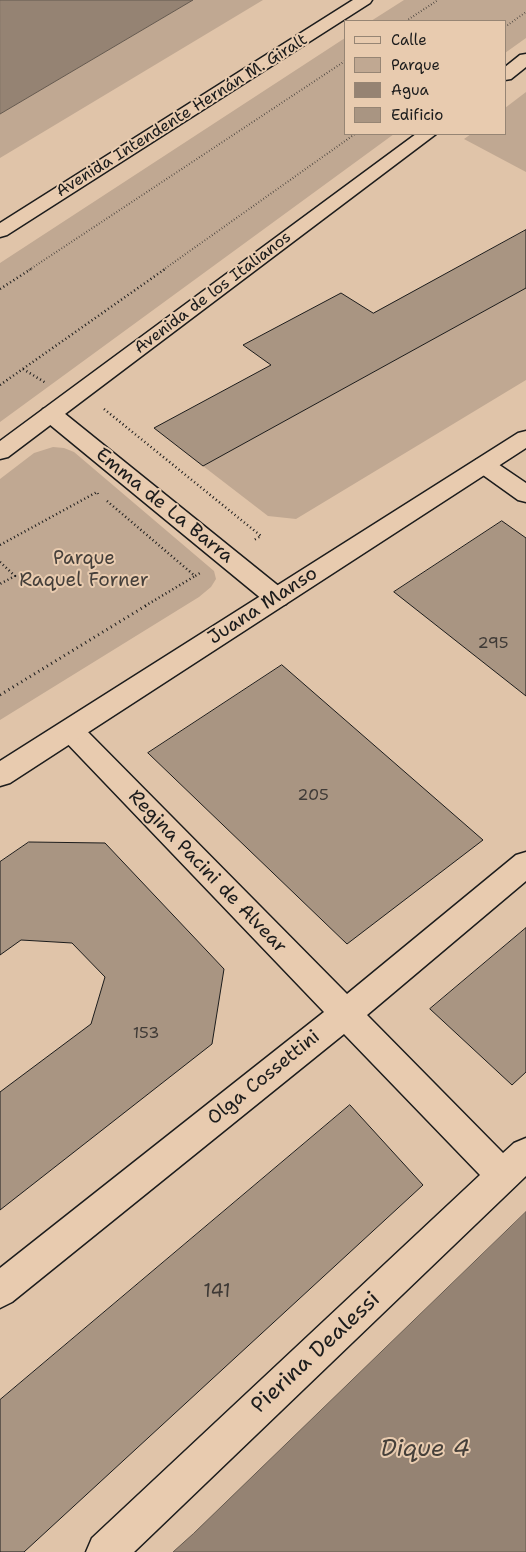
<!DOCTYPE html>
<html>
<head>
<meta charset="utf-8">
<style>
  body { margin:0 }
  #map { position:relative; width:526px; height:1552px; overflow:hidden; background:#e0c4a9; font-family:"Shantell Sans",sans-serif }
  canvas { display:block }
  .legend { position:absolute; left:344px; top:20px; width:162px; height:115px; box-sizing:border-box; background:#e8cbaf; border:1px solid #968574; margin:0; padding:6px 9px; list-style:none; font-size:15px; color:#1c1c1c }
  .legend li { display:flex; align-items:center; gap:10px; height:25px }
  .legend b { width:25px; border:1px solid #968574 }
</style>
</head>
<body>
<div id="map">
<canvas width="526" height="1552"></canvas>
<ul class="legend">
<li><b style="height:6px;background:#e8cbaf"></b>Calle</li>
<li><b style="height:14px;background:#c0a892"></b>Parque</li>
<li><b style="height:14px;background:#958373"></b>Agua</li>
<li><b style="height:14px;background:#a99582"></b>Edificio</li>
</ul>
</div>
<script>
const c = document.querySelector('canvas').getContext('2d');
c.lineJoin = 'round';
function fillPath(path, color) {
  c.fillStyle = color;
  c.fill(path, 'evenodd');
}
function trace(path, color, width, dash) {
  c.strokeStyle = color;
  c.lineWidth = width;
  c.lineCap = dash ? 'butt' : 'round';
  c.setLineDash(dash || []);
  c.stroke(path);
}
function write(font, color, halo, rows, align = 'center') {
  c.font = font + ' "Shantell Sans",sans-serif';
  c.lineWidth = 4;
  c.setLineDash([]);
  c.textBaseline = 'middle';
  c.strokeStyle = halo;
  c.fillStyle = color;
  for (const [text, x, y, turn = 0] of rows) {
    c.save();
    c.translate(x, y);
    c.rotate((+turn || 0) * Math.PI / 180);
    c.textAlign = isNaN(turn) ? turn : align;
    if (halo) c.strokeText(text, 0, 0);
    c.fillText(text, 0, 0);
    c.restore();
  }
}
fillPath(new Path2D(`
  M193,0h70l-263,158v-44z
  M404,0h122v38l-21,15v-32h-134z
  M345,38v96h49l-394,288v-159z
  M526,92v80l-62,-33 7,-5h34v-26z
  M526,288v92l-230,139 -28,-3 -65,-50z
  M53,447l11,1 10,4 140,119 2,8 -5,8 -12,10 -199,123v-241l34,-26z`), '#c0a892');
const water = new Path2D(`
  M0,0h193l-193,114z
  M526,1212v340h-353l20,-18z`);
fillPath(water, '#958373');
trace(water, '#655a50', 1);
const building = new Path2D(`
  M526,230v58l-323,178 -49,-38 117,-63 -28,-20 98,-52 32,20z
  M502,521l24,17v158l-132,-104z
  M282,665l201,175 -136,104 -199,-191z
  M29,842l76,1 119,126 -12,75 -212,166v-118l91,-68 14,-47 -33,-34 -51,-3 -21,15v-93z
  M526,928v144l-14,13 -82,-76z
  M350,1105l73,80 -399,367h-24v-152z`);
fillPath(building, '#a99582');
trace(building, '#1c1c1c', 1);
const street = new Path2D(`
  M51,407l8,2 227,183 3,6 -3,6 -9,3 -9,-3 -225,-185 -3,-5 3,-5z
  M484,457l8,3 34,23v19l-8,-2 -42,-30 -3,-5 3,-5z
  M70,720l9,3 268,271 169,-139 10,-3v29l-159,134 136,138 11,-10 12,-5v38l-392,376h-48l6,-14 388,-363 -136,-141 -332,268 -12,6v-40l324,-256 -263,-275 -4,-7 4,-7z`);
const secondary = new Path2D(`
  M353,0h19l-2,3 -363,232 -7,2v-14z
  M526,54v13l-15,12 -6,1v-13l15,-12z
  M416,134h20l-428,323 -8,2v-18z
  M526,431v17l-516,335 -10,3v-25l518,-328z`);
trace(street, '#1c1c1c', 3);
trace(secondary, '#1c1c1c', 3);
trace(new Path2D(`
  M406,21l32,-21
  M505,27l21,-15
  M29,270l316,-209
  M163,270l192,-136`), '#1c1c1c', 2, [0.5, 2.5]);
trace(new Path2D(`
  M0,289l31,-20
  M23,369l23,14
  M0,385l165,-116
  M104,409l157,127 -7,4
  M107,501l88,75 5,-3
  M0,545l97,-53 1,2
  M0,562l15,14 -15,8
  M145,606l50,-30`), '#1c1c1c', 2.5, [1, 3]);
trace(new Path2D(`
  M0,695l147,-90`), '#1c1c1c', 3, [1, 4]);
fillPath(street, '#e8cbaf');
fillPath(secondary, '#e8cbaf');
write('16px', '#1c1c1c', '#e8cbaf', [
  ["Avenida Intendente Hernán M. Giralt",182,116,-32],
  ["Avenida de los Italianos",213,293,-37]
]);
write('16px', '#3f3a36', null, [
  ["295",493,644],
  ["205",313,796],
  ["153",146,1034]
]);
write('19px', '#1c1c1c', '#e8cbaf', [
  ["Emma de La Barra",164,506,39],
  ["Juana Manso",263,606,-33],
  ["Regina Pacini de Alvear",207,872,46],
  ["Olga Cossettini",264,1078,-39]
]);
write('19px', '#453f3a', '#e8cbaf', [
  ["Parque",84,559],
  ["Raquel Forner",84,581]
]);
write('19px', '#3f3a36', null, [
  ["141",217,1292]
]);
write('22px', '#1c1c1c', '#e8cbaf', [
  ["Pierina Dealessi",316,1353,-43]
]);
write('italic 24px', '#46403a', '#e8cbaf', [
  ["Dique 4",425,1450]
]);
</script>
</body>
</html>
